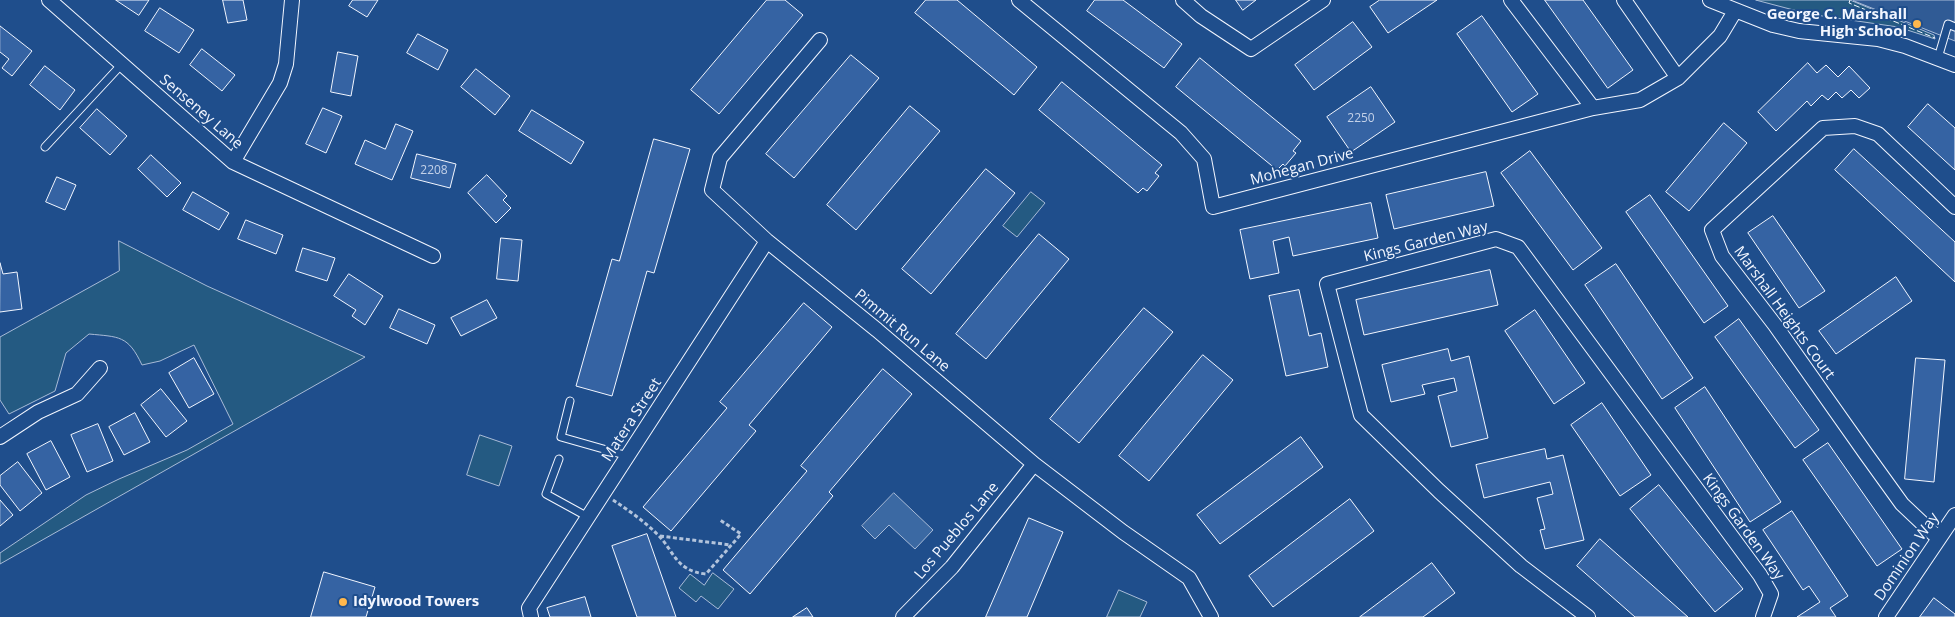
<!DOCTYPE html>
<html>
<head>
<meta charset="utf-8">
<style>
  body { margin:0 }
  canvas { display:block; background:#1f4e8c }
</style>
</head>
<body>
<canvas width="1955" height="617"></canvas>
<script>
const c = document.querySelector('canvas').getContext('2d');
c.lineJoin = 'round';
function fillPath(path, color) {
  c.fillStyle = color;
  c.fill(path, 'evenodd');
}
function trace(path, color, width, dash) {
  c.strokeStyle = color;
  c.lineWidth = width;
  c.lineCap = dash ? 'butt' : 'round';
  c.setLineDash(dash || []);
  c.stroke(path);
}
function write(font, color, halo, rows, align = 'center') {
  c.font = font + ' "Open Sans",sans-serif';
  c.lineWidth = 4;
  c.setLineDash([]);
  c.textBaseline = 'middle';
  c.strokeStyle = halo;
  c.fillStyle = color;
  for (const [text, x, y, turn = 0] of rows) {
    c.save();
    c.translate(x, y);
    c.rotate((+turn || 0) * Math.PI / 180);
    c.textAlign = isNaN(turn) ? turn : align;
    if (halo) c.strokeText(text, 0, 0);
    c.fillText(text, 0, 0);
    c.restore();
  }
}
const green = new Path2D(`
  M1756,0h94l84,35 1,4 -37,-12 -89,-13z
  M1031,192l14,11 -28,34 -14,-11z
  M119,241l88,45 158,71 -365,207v-11l86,-58 33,-16 68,-29 46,-26 -39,-79 -34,16 -18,4c-14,-30 -23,-28 -53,-31l-23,19 -11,38 -46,23 -9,-14v-63l119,-66z
  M480,435l32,11 -13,40 -32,-11z
  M713,573l21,16 -16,20 -17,-13 -5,6 -17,-14 11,-14 14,11z
  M1119,590l28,12 -7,15h-33z`);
fillPath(green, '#245a82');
trace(green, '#a8bbd7', 1);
const parking = new Path2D(`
  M1854,0h101v41l-101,-40z`);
fillPath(parking, '#305b95');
trace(parking, '#a8bbd7', 1);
const water = new Path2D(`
  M894,493l39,37 -18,19 -26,-24 -14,14 -13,-13z`);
fillPath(water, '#3b69a3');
trace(water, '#a8bbd7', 1);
const building = new Path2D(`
  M116,0h33l-10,15z
  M223,0h20l4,20 -19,3z
  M353,0h25l-11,17 -18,-11z
  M767,0h18l18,15 -84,99 -28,-24z
  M926,0h31l80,67 -23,28 -99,-82z
  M1095,0h28l59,44 -18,24 -77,-57z
  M1236,0h20l-13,10z
  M1380,0h57l-49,33 -18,-26z
  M1545,0h38l50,70 -25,18z
  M160,8l34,22 -15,23 -34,-22z
  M1482,16l56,78 -26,18 -55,-78z
  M1353,22l19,25 -58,43 -19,-25z
  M0,26l32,25 -20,25 -10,-8 7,-9 -9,-7z
  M418,34l30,16 -10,20 -31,-17z
  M202,49l33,26 -13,16 -32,-26z
  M338,52l20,4 -7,40 -20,-4z
  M851,55l28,23 -85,100 -28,-24z
  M1200,58l101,83 -8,10 3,2 -11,13 -2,-2 -6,6 -101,-83z
  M1808,63l9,10 9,-8 12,12 11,-11 21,22 -11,10 -8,-8 -9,8 -6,-6 -8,8 -6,-5 -11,11 -4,-5 -31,30 -18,-19z
  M45,66l30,24 -15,20 -30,-25z
  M476,69l34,27 -15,19 -34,-28z
  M1062,82l100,83 -7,8 4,3 -12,15 -4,-3 -5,5 -99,-83z
  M1371,87l24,35 -44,30 -24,-35z
  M1928,104l27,24v42l-47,-43z
  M910,106l30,25 -84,99 -29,-25z
  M323,108l19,8 -16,37 -20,-9z
  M97,109l30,27 -17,19 -30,-27z
  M532,110l52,32 -13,22 -52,-33z
  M1724,123l23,20 -58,68 -23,-19z
  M396,124l17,7 -21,49 -37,-16 10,-24 20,9z
  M654,139l36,10 -36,124 -7,-2 -35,125 -36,-10 36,-127 7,2z
  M1854,149l101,93v40l-120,-112z
  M1530,151l72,97 -29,22 -72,-97z
  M417,154l39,10 -6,24 -39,-10z
  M151,155l30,28 -14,14 -29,-28z
  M986,169l29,24 -84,101 -29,-25z
  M1486,172l8,34 -100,23 -8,-34z
  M487,175l20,21 -4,4 8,8 -15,15 -28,-30z
  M57,177l19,8 -11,25 -19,-8z
  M193,192l36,21 -10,17 -36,-20z
  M1650,195l78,111 -24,17 -78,-111z
  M1371,203l7,35 -85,18 -4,-19 -16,4 6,32 -29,6 -10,-49z
  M1773,216l52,75 -26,17 -51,-75z
  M246,220l37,15 -7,19 -38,-15z
  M1039,234l30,25 -83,100 -30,-25z
  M501,238l21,2 -4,41 -21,-2z
  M303,248l32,10 -8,23 -31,-10z
  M0,263l3,11 14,-2 5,37 -22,3z
  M1616,264l77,114 -31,21 -77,-114z
  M1490,270l8,35 -134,30 -8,-35z
  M349,274l34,22 -18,29 -13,-9 4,-6 -22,-14z
  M1896,277l16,24 -76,53 -17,-23z
  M1299,290l10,46 12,-3 7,34 -42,9 -17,-80z
  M487,300l10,18 -36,18 -10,-18z
  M804,303l28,24 -83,98 7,6 -85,100 -28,-24 84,-99 -7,-6z
  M1144,308l29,24 -94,111 -29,-24z
  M399,309l36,16 -8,19 -37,-16z
  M1535,310l50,73 -31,21 -49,-73z
  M1739,319l80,111 -24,18 -80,-111z
  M1448,349l3,12 18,-5 19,82 -37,9 -13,-51 19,-5 -3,-13 -32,7 3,9 -34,8 -9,-37z
  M1203,355l30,25 -84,101 -30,-25z
  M194,358l20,36 -25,14 -20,-35z
  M1916,358l29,2 -11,122 -29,-3z
  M883,369l29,25 -83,98 4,4 -83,98 -27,-24 84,-99 -6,-5z
  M1705,387l76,115 -31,20 -75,-114z
  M161,389l26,32 -21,16 -25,-32z
  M1602,403l49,72 -31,21 -49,-71z
  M135,413l15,29 -26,13 -15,-28z
  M98,424l15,37 -26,11 -16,-37z
  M1301,437l22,30 -103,77 -23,-29z
  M51,441l19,36 -24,13 -19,-36z
  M1828,443l74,106 -25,17 -74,-106z
  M1545,449l2,10 16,-4 21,85 -39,9 -5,-19 5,-1 -8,-31 16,-4 -3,-12 -66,16 -8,-33z
  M18,462l24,31 -22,18 -20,-26v-9z
  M1659,485l84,104 -28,23 -85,-103z
  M1350,499l24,32 -101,76 -24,-31z
  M0,500l13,15 -13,11z
  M1792,511l56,85 -18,12 6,9h-39l23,-15 -11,-16 -6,4 -40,-60z
  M1029,518l34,14 -36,85h-41z
  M647,534l29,83h-39l-25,-71z
  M1600,539l88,78h-53l-58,-51z
  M1432,563l23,30 -32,24h-63z
  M324,572l51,15 -9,30h-55z
  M585,597l6,20h-41l-3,-9z
  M1934,598l21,16v3h-35z
  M807,608l6,9h-20z`);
fillPath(building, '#3563a3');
trace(building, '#f2f6ff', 1);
const service = new Path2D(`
  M1938,58l10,-34 7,3
  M45,147l77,-83
  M570,401l-9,36 67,19
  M559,459l-13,35 42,23`);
const minor = new Path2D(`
  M49,0l184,162 200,94
  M1019,0l162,133 23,26 9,48 380,-99 47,-8 38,-22
  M1183,0l18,16 50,33 72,-49
  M1511,0l82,108
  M1624,0l54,78 42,-42 15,-25
  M1710,0l63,25 26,6 79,8 27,7 50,19
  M820,40l-100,118 -8,32 55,51 110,89 157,134 89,68 66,46 22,39
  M233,162l47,-79 6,-19 6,-64
  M0,437l38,-25 39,-18 23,-26
  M1938,538l-36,-34 -36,-50 -91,-129 -53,-69 -10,-26 111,-102 32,-2 23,8 77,73
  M531,617l-2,-9 238,-367
  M903,617l49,-50 82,-103
  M1588,617l-67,-51 -82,-75 -78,-76 -34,-131 169,-45 22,8 242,328 11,19 -8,23
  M1886,617l69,-102`);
trace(service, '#f2f6ff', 9);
trace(minor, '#f2f6ff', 16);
trace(new Path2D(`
  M613,500c15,10 31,21 44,34 17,16 18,37 49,40l35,-40 -21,-14
  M660,536l71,9`), '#b3c4dc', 3, [4, 2.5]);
trace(service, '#1f4e8c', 7);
trace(minor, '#1f4e8c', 14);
trace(new Path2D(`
  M1850,0l-1,3 86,35`), '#f2f6ff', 1, [6, 2.5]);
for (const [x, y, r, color] of [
  [1917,24,5,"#ffb74d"],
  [343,602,5,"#ffb74d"]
]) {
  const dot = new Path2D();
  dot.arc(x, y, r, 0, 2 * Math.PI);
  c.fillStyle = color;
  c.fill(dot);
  trace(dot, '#1f4e8c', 2);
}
write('12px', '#c3d1e8', null, [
  ["2250",1361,119],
  ["2208",434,171]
]);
write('bold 15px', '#f2f6ff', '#1f4e8c', [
  ["George C. Marshall",1907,15],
  ["High School",1907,32],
  ["Idylwood Towers",353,602,"left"]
], 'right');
write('15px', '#f2f6ff', '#1f4e8c', [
  ["Senseney Lane",201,112,41],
  ["Mohegan Drive",1302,167,-15],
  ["Kings Garden Way",1426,242,-14],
  ["Marshall Heights Court",1784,313,54],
  ["Pimmit Run Lane",902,331,40],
  ["Matera Street",632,420,-57],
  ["Kings Garden Way",1743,527,54],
  ["Los Pueblos Lane",957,531,-50],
  ["Dominion Way",1907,557,-56]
]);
</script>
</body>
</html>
